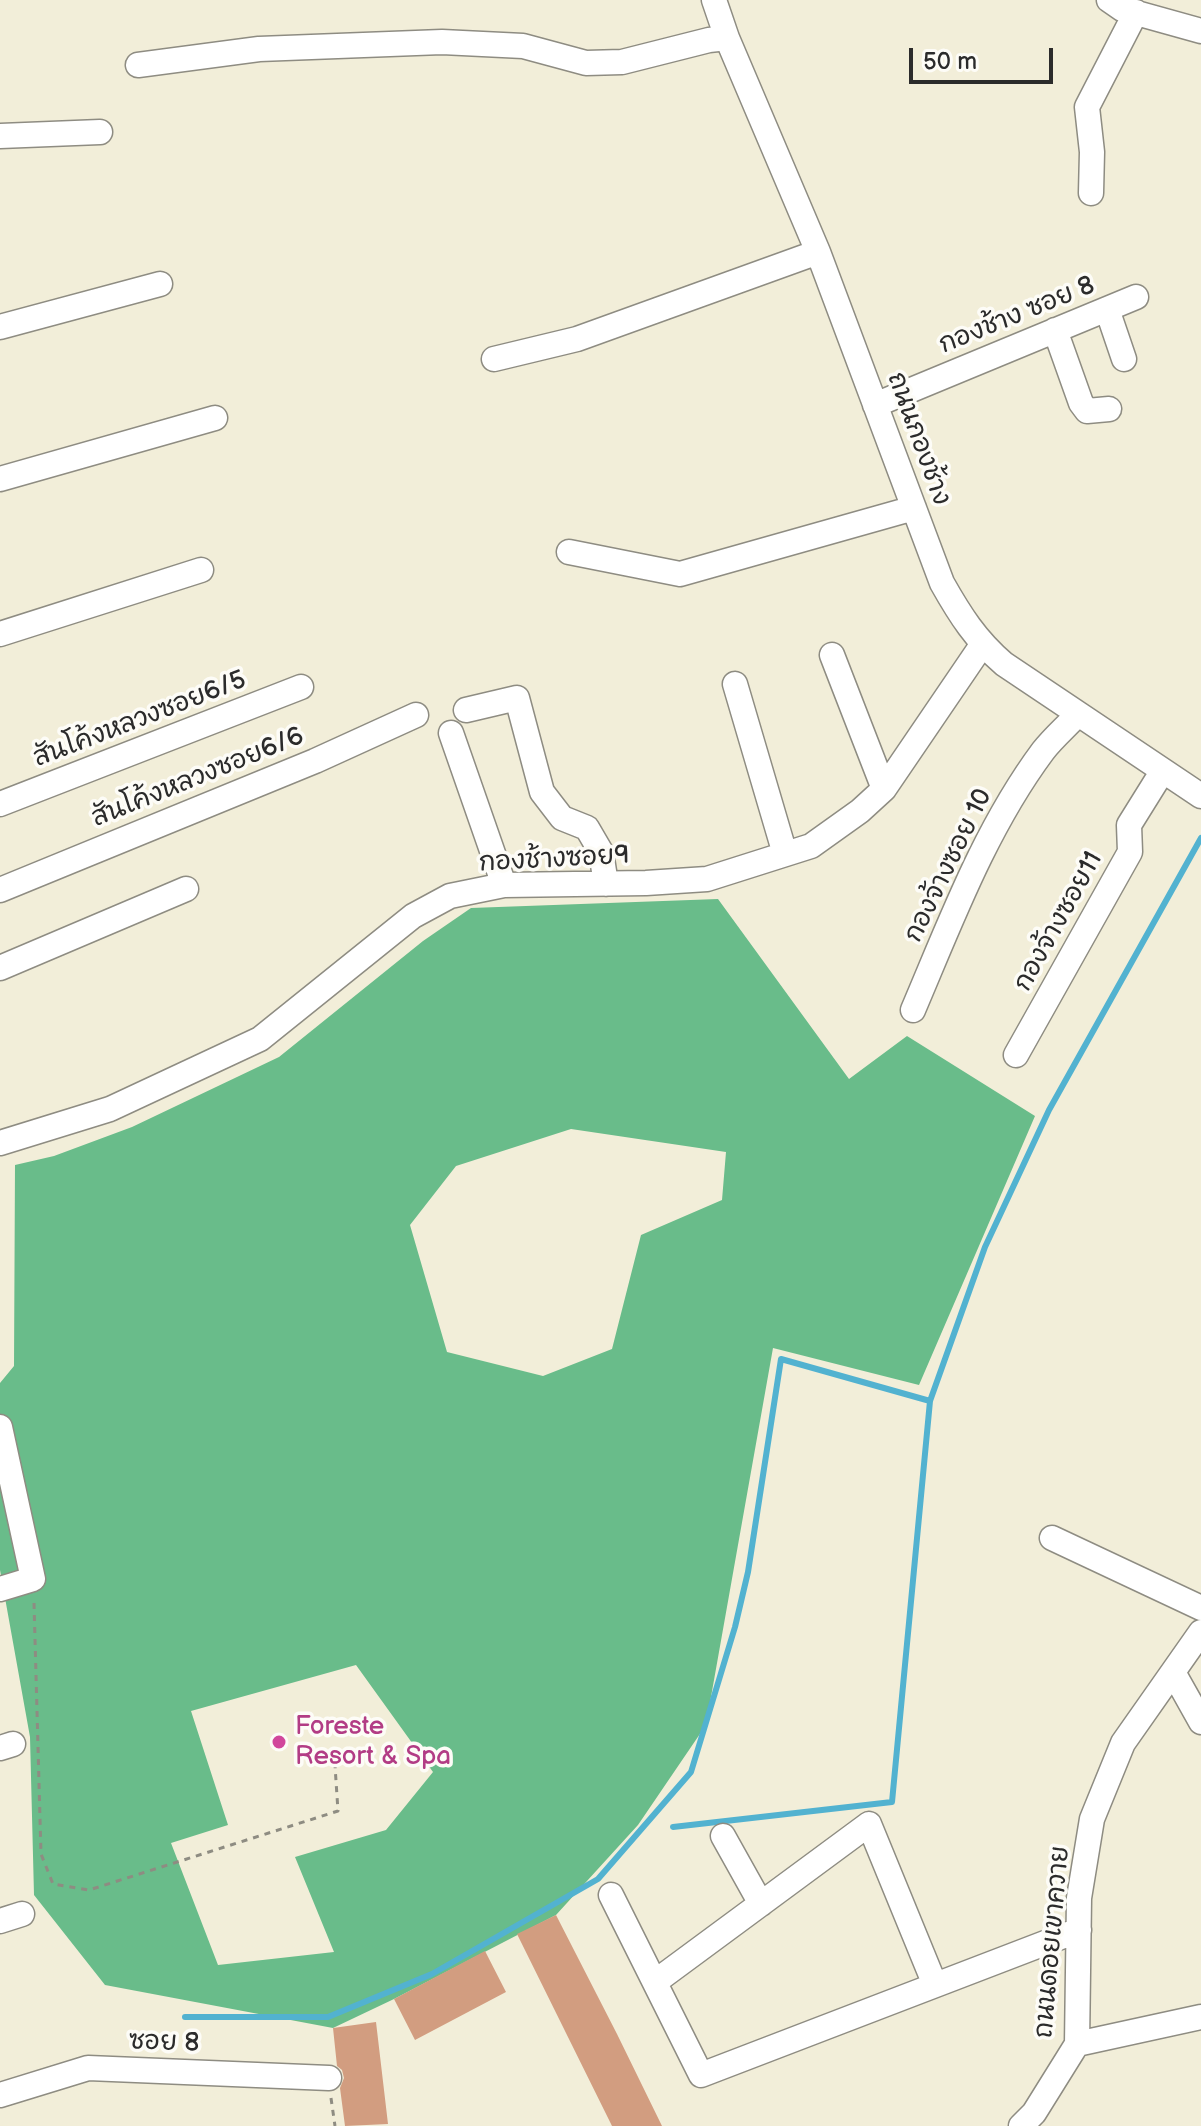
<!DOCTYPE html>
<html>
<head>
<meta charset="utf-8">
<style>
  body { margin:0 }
  #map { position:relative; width:1201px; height:2126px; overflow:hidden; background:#f2eed9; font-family:"Balsamiq Sans",sans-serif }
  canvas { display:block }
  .scale { position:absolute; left:909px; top:48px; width:144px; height:36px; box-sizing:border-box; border:4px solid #2b2b2b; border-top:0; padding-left:10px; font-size:24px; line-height:28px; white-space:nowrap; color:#2b2b2b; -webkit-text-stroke:6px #fdfcf7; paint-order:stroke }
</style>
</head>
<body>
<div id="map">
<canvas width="1201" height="2126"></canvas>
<div class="scale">50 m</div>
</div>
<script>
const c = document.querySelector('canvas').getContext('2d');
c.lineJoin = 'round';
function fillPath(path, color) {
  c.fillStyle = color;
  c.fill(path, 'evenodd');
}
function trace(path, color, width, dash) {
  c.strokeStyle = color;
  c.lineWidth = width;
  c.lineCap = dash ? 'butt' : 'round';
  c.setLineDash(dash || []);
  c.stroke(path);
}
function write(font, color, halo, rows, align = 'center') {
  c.font = font + ' "Balsamiq Sans","Playpen Sans Thai",sans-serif';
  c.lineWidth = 7;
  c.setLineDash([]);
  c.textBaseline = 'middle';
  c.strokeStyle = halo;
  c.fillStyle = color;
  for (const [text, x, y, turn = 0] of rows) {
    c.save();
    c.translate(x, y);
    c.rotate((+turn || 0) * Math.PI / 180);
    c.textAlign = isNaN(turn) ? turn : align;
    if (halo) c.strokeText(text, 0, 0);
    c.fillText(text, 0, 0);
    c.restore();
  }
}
fillPath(new Path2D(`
  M718,899l131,180 58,-43 128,80 -116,269 -146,-37 -67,377 -68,100 -82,90 -162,84 -61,29 -228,-43 -71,-90 -4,-158 -30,-167v-187l14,-17 1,-201 39,-9 78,-29 147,-70 144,-116 48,-33zM571,1129l155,23 -4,48 -81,35 -29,114 -69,27 -96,-24 -37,-127 46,-59zM356,1665l77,107 -47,58 -91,27 39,95 -116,13 -47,-122 57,-18 -37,-114z`), '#69bc8a');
trace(new Path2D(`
  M673,1827l219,-25 38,-401 55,-154 64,-137 152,-272
  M185,2017h143l104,-43 166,-95 93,-107 44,-145 13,-55 33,-213 149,42`), '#52b2d0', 6);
fillPath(new Path2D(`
  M556,1915l61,119 45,92h-50l-95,-192z
  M485,1951l21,41 -91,48 -21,-41z
  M376,2022l12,102 -43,2 -5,-38 4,-10 -2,-8 -5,-4 -4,-38z`), '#d29d80');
const minor = new Path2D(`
  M714,0l13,38 91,214 124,331c18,32 34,57 62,81l197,132
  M1109,0l13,9 79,22
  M138,65l121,-16 183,-7 81,4 63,17 36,-1 87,-22 18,-2
  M0,136l100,-4
  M1091,193l1,-41 -5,-45 49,-95
  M1107,309l17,50
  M0,327l160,-43
  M1055,330l26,73 6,8 22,-2
  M494,359l83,-20 241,-87
  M875,405l261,-108
  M0,479l215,-61
  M569,552l111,22 234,-66
  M0,634l201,-64
  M832,655l52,134
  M735,684l50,170
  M466,710l51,-12 25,94 20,26 25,10 14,24 5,32
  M451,733l53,152
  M0,804l301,-117
  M0,890l315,-129 101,-46
  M0,968l186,-79
  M913,1010c38,-89 72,-181 130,-259 10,-13 23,-24 34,-36
  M1016,1055l114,-203 -1,-27 33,-53
  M0,1143l110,-34 150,-70 153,-123 37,-20 54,-11 142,-2 61,-4 104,-33 49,-35 24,-22 98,-144
  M0,1427l33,152 -33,10
  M1052,1538l149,70
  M1173,1672l28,50
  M0,1748l13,-4
  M723,1836l38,68
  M611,1895l90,180 378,-145
  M0,1921l22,-7
  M655,1982l214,-158 66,161
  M1077,2044l124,-27
  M0,2095l88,-27 241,10
  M1021,2126l13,-13 43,-69 2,-146 13,-79 31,-76 78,-111`);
trace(minor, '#8e8c82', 27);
trace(new Path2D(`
  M34,1603l7,251 12,30 36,6 249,-79 -3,-45
  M331,2098l4,28`), '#8e8c82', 3, [6, 6]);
trace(minor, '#fff', 24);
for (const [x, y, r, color] of [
  [279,1742,8,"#d1479c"]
]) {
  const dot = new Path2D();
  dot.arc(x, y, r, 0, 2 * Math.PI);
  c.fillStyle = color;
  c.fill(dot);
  trace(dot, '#fdfcf7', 3);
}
write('26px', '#2b2b2b', '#fdfcf7', [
  ["กองช้าง ซอย 8",1017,316,-22],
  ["ถนนกองช้าง",918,439,70],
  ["สันโค้งหลวงซอย6/5",140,720,-21],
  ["สันโค้งหลวงซอย6/6",198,778,-22],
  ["กองช้างซอย9",554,860,-3],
  ["กองจ้างซอย 10",949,866,-64],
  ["กองจ้างซอย11",1059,922,-61],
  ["ถนนดอยเขาควาย",1053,1942,-85],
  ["ซอย 8",164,2043,2]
]);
write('26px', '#b23c85', '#fdfcf7', [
  ["Foreste",295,1727],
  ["Resort & Spa",295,1757]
], 'left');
</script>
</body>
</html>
